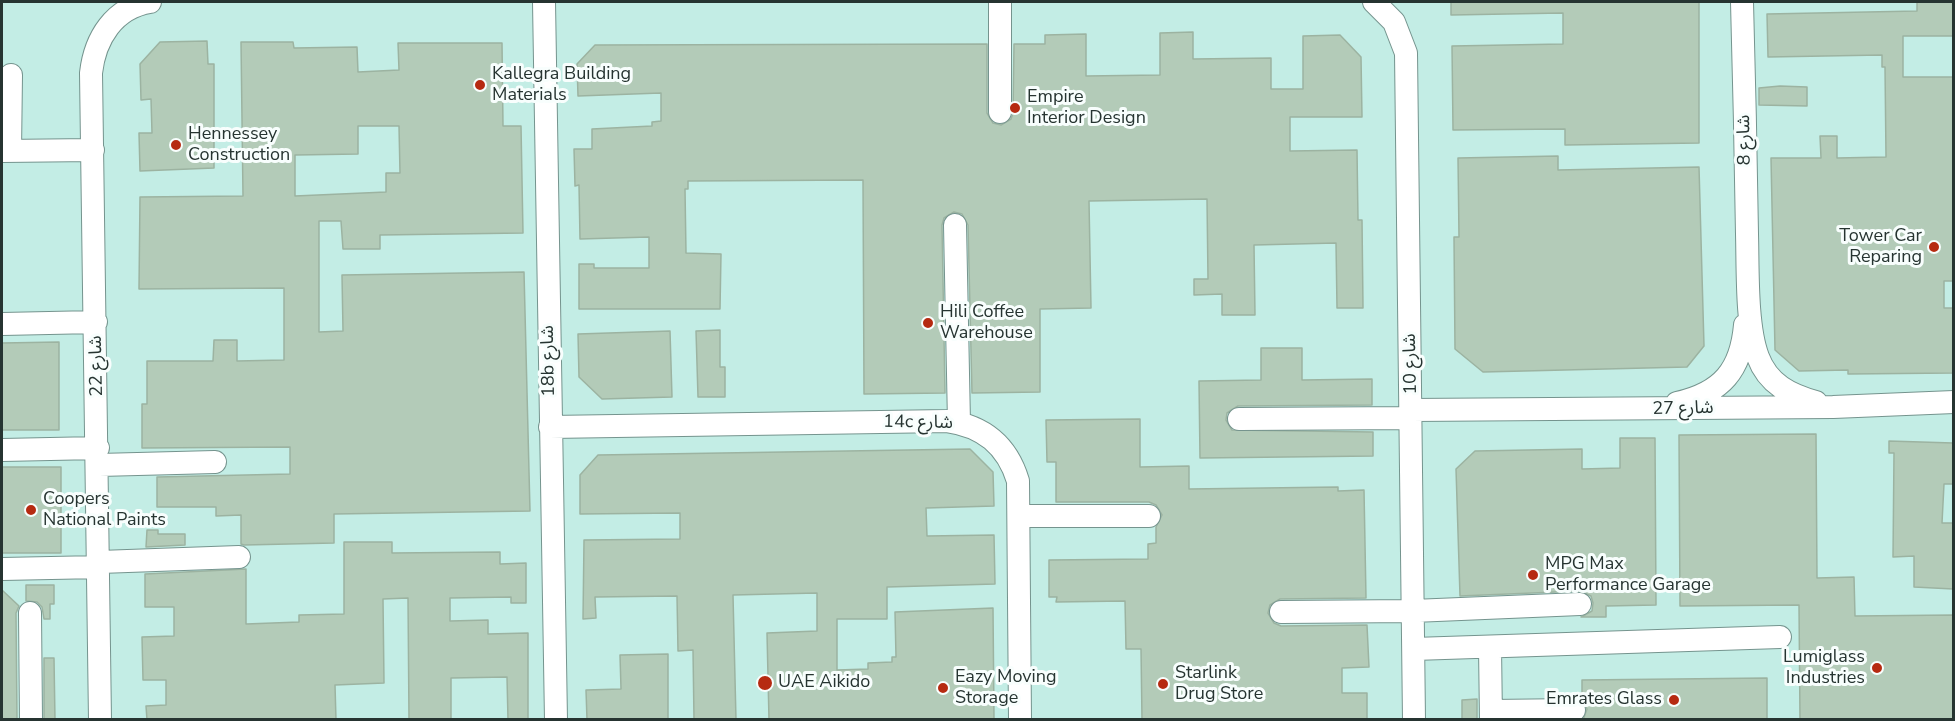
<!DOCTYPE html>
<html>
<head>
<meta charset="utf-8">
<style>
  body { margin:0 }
  #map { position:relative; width:1955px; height:721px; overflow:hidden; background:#d6f8f1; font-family:"Nunito Sans",sans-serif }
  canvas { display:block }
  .frame { position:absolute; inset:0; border:3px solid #263431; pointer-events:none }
</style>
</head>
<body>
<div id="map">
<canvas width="1955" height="721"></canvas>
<div class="frame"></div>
</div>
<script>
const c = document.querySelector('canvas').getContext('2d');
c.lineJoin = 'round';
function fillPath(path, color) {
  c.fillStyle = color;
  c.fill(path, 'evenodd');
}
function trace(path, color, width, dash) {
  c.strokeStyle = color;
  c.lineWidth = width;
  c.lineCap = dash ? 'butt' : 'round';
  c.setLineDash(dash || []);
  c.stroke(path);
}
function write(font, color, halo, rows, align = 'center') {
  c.font = font + ' "Nunito Sans","Noto Sans Arabic",sans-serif';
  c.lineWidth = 6;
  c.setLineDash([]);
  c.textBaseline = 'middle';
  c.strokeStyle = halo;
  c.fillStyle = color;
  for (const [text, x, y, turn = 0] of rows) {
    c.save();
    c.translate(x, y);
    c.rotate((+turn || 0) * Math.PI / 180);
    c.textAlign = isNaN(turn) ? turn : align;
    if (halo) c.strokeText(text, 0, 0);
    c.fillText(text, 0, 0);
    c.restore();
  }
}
fillPath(new Path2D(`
  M2,2h1951v717h-1951z`), '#c3ede5');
const building = new Path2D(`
  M1451,2h248v141l-134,2v-16l-112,1 -1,-84 111,-2v-31l-112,2z
  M1917,2h36v34h-50v41h50v204h-9v27h9v65l-105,1v-4l-49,1 -24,-21 -4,-192h50l-1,-22h17v22l49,-1 -1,-90h-3v-12l-114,2 -1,-43 150,-3z
  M1193,32v27l78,-1v31h32v-53l37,-1 21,22 1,60h-72v34l67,-1 1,70h4l1,88h-26l-1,-65 -82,2 1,70h-33v-21l-28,1v-16h14l-1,-80 -118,2 2,107 -51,1v83l-68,1 -4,-168 -6,-11 -8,-2 -10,6 -2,7 3,168 -81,1 -1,-214 -175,1v8h-3l1,64 35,1 -1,55h-141v-45h15v4h55v-31l-69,2 -1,-54 -4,1 -1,-37h18v-20l60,-3v-4l9,-1v-28l-83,3 -1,-32 18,-19 392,-1v69l6,10 8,2 10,-6 2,-6 1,-69h31v-9l41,-1v42l74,-1v-42z
  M207,41l1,23h6v104l-74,3 -1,-38h13l-1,-34 -10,1 -1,-36 20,-22z
  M241,42h52l1,6 63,-1 1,25 41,-2 -1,-27h104l1,83h18l2,107 -143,2v14h-37l-2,-28h-22v111l24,-1 -1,-56 182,-3 6,239 -196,3v29l-90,2 -3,-1v-29l-25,1v-9h-59v-30l133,-3v-27l-148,1v-44h5v-43h66l1,-21h23v21l47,-1v-72l-145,1 1,-92 103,-1zM358,126h41l1,47h-14v19l-91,4v-41l63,-1z
  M1780,86l27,1v19l-48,-1v-17z
  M1558,156v14l141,-3 5,179 -17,21 -204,5 -28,-23 -1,-112h5l-1,-79z
  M720,330v37h5v30h-27l-2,-66z
  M670,331l2,66 -70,2 -23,-22 -1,-43z
  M59,342v88h-57v-87z
  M1261,348h41v32l70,-1v26l-134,1 -11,7 -1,7 6,10 141,2v24l-173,2 -1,-77 62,-1z
  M1140,419v48l49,-1v23l149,-2v4l26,-1 2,108 -86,1 -10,6 -2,8 6,10 7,3 86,-1 2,42 -27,1v25h25v27h-225l-1,-71h-15l-1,-48 -69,1 1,-5h-8v-37l99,-1v-15l8,-1v-16l6,-12 -6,-10 -7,-3h-93v-40h-9l-1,-42z
  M1816,434l1,144 37,-1 1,39 98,-1v105h-153l-1,-115 -119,1 -1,-171z
  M1620,438h35l1,167 -50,1v11h-25l11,-6 1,-8 -2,-7 -11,-5 -120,5 -4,-127 19,-18 107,-2v20l38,-1z
  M1889,441l64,2v41h-9l-2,39h11v66l-39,-2v-31l-21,1 1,-104h-5z
  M970,449l23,23 1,34 -68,2 1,28 67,-1 1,49 -108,3v32h-50v51l31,-1v-6l24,-1v-5h4l-1,-45 98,-4 1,112h-225l-2,-87 50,-2v-38l-84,2 3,125h-42l-1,-70 -15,1 -1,-55 -82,1 1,21 -13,1 1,-79 96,-1v-26l-100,1v-39l18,-20z
  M2,467h59v86h-59z
  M147,530h11v4h27v11l-39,2z
  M344,542h48v11l108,-1v12l26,-1v40h-15v-6l-61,1v23l38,-1v14l40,-1v87h-20l-1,-43 -56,1v42h-42l-1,-122 -25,1 1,84 -49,2 1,35h-189l-1,-14 20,-1v-25h-23l-1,-43 32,-1v-29h-29v-33l101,-5v55l53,-2v-7l45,-1z
  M26,585h28v19h-4v15h-6l-2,-12 -5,-5 -11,-1z
  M2,590l17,16 -3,7 1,107h-15z
  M668,654v66h-81l-1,-30 35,-1 -1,-34z
  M44,658h10l1,62h-11z
  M1767,678v42h-184l4,-11 -5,-10v-19z
  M1477,699v21h-15v-20z`);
fillPath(building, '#b3cbb8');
trace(building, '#9cb3a1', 1.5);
const minor = new Path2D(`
  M544,2l12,718
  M1000,2v110
  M1374,2l20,20 12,31 8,667
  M1742,2c2,77 4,155 5,232 1,34 -1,92 11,123 10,27 32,38 58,45
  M2,151l91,-1
  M10,151l1,-76
  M955,225l4,198
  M2,324l94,-2
  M1677,403c45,-10 64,-33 68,-78
  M1411,410l422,-3 121,-5
  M1239,419l172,-1
  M550,427l397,-6c36,5 60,24 71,60l2,239
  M2,450l96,-2
  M99,465l116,-3
  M1019,516h130
  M100,562l139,-5
  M2,569l98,-2
  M1281,612l132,-1 167,-7
  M30,613l1,107
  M1490,647l1,73
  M1414,649l366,-12
  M1491,711l83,-1
  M100,720l-9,-647c4,-35 23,-65 59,-71`);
trace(minor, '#75948e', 24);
trace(minor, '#fff', 22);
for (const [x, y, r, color] of [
  [480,85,6,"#b62a11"],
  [1015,108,6,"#b62a11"],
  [176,145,6,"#b62a11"],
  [1934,247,6,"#b62a11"],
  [928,323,6,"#b62a11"],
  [31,510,6,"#b62a11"],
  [1533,575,6,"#b62a11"],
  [1877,668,6,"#b62a11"],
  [765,683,8,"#b62a11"],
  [1163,684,6,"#b62a11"],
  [943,688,6,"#b62a11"],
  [1674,700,6,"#b62a11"]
]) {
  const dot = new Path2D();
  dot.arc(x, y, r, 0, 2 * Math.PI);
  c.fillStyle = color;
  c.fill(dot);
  trace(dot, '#f8fefd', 2);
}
write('18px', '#263431', '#f8fefd', [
  ["Kallegra Building",492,75],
  ["Materials",492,96],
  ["Empire",1027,98],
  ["Interior Design",1027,119],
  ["Hennessey",188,135],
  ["Construction",188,156],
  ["Tower Car",1922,237,"right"],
  ["Reparing",1922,258,"right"],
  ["Hili Coffee",940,313],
  ["Warehouse",940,334],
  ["Coopers",43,500],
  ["National Paints",43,521],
  ["MPG Max",1545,565],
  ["Performance Garage",1545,586],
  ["Lumiglass",1865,658,"right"],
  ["Industries",1865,679,"right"],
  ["Starlink",1175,674],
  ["Drug Store",1175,695],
  ["Eazy Moving",955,678],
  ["Storage",955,699],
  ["UAE Aikido",778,683],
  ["Emrates Glass",1662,700,"right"]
], 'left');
write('18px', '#263431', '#f8fefd', [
  ["شارع 8",1745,140,-91],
  ["18b شارع",549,361,-91],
  ["شارع 10",1411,364,-91],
  ["شارع 22",97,366,-91],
  ["شارع 27",1683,409,-1],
  ["14c شارع",918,423,1]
]);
</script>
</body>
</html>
